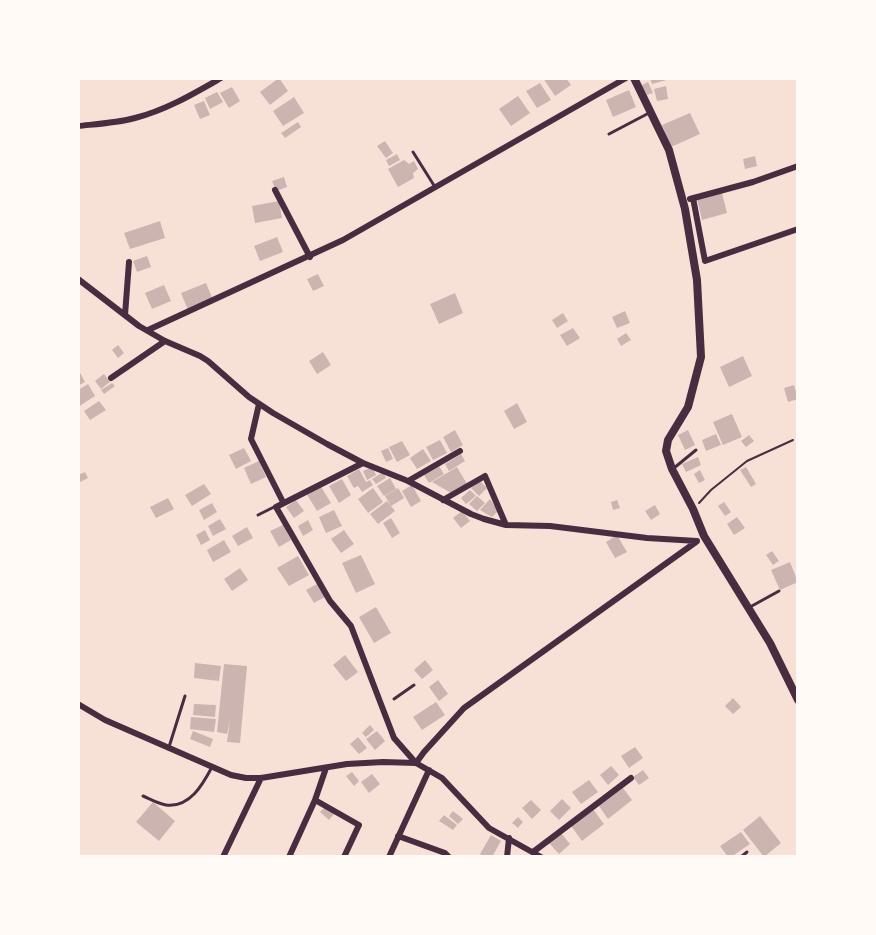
<!DOCTYPE html>
<html>
<head>
<meta charset="utf-8">
<style>
  body { margin:0 }
  #map { position:relative; width:876px; height:935px; overflow:hidden; background:#f7e1d7; font-family:Rubik,sans-serif }
  canvas { display:block }
  .frame { position:absolute; inset:0; border:80px solid #fffaf5; pointer-events:none }
</style>
</head>
<body>
<div id="map">
<canvas width="876" height="935"></canvas>
<div class="frame"></div>
</div>
<script>
const c = document.querySelector('canvas').getContext('2d');
c.lineJoin = 'round';
function fillPath(path, color) {
  c.fillStyle = color;
  c.fill(path, 'evenodd');
}
function trace(path, color, width, dash) {
  c.strokeStyle = color;
  c.lineWidth = width;
  c.lineCap = dash ? 'butt' : 'round';
  c.setLineDash(dash || []);
  c.stroke(path);
}
fillPath(new Path2D(`
  M279,78l9,13 -18,14 -10,-13z
  M543,78h23l5,7 -16,11z
  M650,78h20v1l-18,5z
  M648,82l5,11 -6,2 -5,-10z
  M540,83l11,17 -14,8 -11,-17z
  M666,86l2,13 -11,2 -3,-12z
  M232,87l8,14 -11,7 -9,-15z
  M629,90l7,17 -23,10 -7,-17z
  M217,92l6,10 -13,7 -5,-11z
  M518,96l12,17 -19,13 -12,-17z
  M294,97l10,16 -21,13 -10,-15z
  M204,101l6,14 -10,4 -6,-14z
  M690,113l10,21 -29,13 -9,-22z
  M298,122l3,5 -16,11 -4,-5z
  M385,141l8,12 -7,5 -9,-12z
  M397,154l3,6 -11,6 -3,-6z
  M755,156l2,10 -12,3 -2,-10z
  M404,160l5,4 5,-3 4,8 -5,4 1,5 -16,9 -10,-18z
  M284,177l3,10 -11,4 -4,-10z
  M722,193l5,20 -25,7 -5,-21z
  M279,201l3,17 -27,5 -3,-17z
  M160,221l5,17 -35,11 -6,-16z
  M277,237l6,15 -23,9 -6,-15z
  M147,256l4,11 -14,5 -4,-11z
  M318,274l6,12 -11,5 -6,-12z
  M206,283l7,17 -25,10 -7,-17z
  M164,285l7,16 -19,8 -7,-16z
  M455,293l8,20 -24,11 -9,-20z
  M625,311l5,12 -13,5 -5,-11z
  M563,313l5,8 -11,7 -5,-8z
  M573,328l7,10 -13,8 -7,-11z
  M626,333l5,7 -10,6 -4,-7z
  M118,345l6,8 -6,5 -6,-8z
  M323,352l8,13 -14,9 -8,-13z
  M743,356l9,20 -23,11 -9,-20z
  M78,369l7,13 -7,4z
  M104,374l6,8 -9,7 -6,-8z
  M112,383l3,3 -11,8 -3,-4z
  M88,384l7,12 -17,11v-17z
  M794,385l4,14 -10,3 -4,-14z
  M99,401l7,9 -16,10 -6,-9z
  M517,403l10,19 -13,7 -10,-18z
  M732,414l10,23 -19,8 -10,-23z
  M455,430l8,15 -12,7 -8,-15z
  M688,430l7,15 -10,5 -7,-15z
  M716,434l5,11 -15,6 -4,-11z
  M749,435l5,6 -8,6 -5,-6z
  M440,440l7,13 -14,7 -7,-13z
  M402,441l8,14 -13,7 -8,-15z
  M244,448l7,13 -15,8 -7,-14z
  M388,448l5,11 -7,3 -5,-11z
  M423,449l8,12 -14,8 -7,-11z
  M461,454l4,7 -16,10 -4,-7z
  M698,457l3,8 -15,7 -4,-8z
  M259,461l7,16 -15,7 -7,-16z
  M439,466l5,8 -15,9 -5,-8z
  M372,467l4,8 -9,5 -4,-9z
  M457,467l10,17 -16,9 -19,-11z
  M746,467l10,17 -5,3 -11,-17z
  M359,469l7,13 4,-2 3,5 -11,7 -4,-6 -4,2 -7,-12z
  M700,470l5,10 -6,3 -5,-9z
  M85,472l3,6 -10,5v-8z
  M383,472l3,6 -10,6 -4,-5z
  M390,478l6,11 -12,7 -7,-10z
  M342,479l9,16 -12,8 -10,-17z
  M479,480l8,8 -8,8 -8,-8z
  M204,484l7,10 -19,12 -7,-11z
  M320,485l11,18 -14,8 -11,-18z
  M412,485l9,16 -10,6 -9,-16z
  M373,488l10,14 -15,11 -10,-14z
  M398,488l6,10 -13,8 -6,-10z
  M470,490l6,6 -10,8 -5,-6z
  M477,496l8,7 -8,8 -8,-7z
  M168,498l6,11 -18,9 -6,-11z
  M490,499l8,12 -6,6 -12,-7z
  M296,500l8,11 -10,7 -8,-11z
  M617,500l3,8 -7,2 -2,-8z
  M387,501l8,10 -17,13 -8,-10z
  M724,502l7,10 -6,4 -7,-10z
  M212,503l5,9 -13,8 -5,-10z
  M655,505l5,9 -9,6 -6,-9z
  M334,510l8,16 -16,7 -7,-16z
  M462,511l8,10 -9,7 -8,-10z
  M737,517l8,11 -11,7 -7,-11z
  M391,518l9,15 -8,5 -9,-15z
  M220,519l6,10 -13,7 -5,-10z
  M308,520l5,10 -10,6 -5,-10z
  M283,525l8,15 -12,7 -9,-16z
  M247,527l6,11 -15,8 -6,-10z
  M205,530l5,10 -9,5 -5,-10z
  M344,530l10,14 -13,9 -10,-14z
  M617,535l10,17 -12,6 -9,-16z
  M224,540l7,12 -18,10 -6,-12z
  M772,551l7,10 -6,4 -7,-10z
  M361,555l14,29 -19,9 -14,-30z
  M298,556l11,19 -20,11 -12,-18z
  M790,562l8,20 -18,8 -9,-20z
  M240,568l8,12 -16,11 -8,-12z
  M317,584l8,13 -11,6 -8,-13z
  M376,607l15,26 -17,10 -15,-26z
  M345,655l13,17 -12,9 -13,-16z
  M425,660l8,10 -11,9 -8,-9z
  M195,663l26,3 -2,15 -25,-3z
  M224,664l23,2 -7,77 -13,-1 3,-22 -3,14 -10,-2z
  M438,680l10,14 -9,7 -10,-14z
  M733,698l8,9 -8,7 -8,-8z
  M436,702l9,13 -23,15 -9,-13z
  M194,704l22,1 -1,12 -22,-2z
  M191,717l25,2 -2,13 -24,-3z
  M370,725l4,5 -8,7 -4,-4z
  M193,731l20,8 -3,8 -20,-8z
  M377,731l8,10 -10,9 -9,-11z
  M358,737l9,11 -8,6 -9,-10z
  M635,747l8,11 -14,10 -8,-12z
  M611,766l8,9 -11,10 -8,-10z
  M643,770l6,8 -10,7 -6,-8z
  M352,772l7,9 -5,5 -8,-10z
  M372,774l8,10 -11,9 -8,-11z
  M589,780l9,12 -17,12 -9,-12z
  M623,788l9,12 -24,19 -9,-13z
  M562,799l9,9 -12,12 -9,-9z
  M531,800l10,10 -9,9 -10,-11z
  M153,802l22,19 -16,20 -23,-19z
  M325,807l9,7 -5,6 -9,-8z
  M593,809l11,15 -22,17 -11,-15z
  M453,811l10,8 -5,5 -9,-8z
  M444,815l13,10 -4,5 -14,-9z
  M760,816l21,27 -17,14 -21,-27z
  M518,817l5,5 -5,6 -6,-5z
  M741,832l9,12 -19,13h-3l-8,-11z
  M561,833l9,11 -11,10 -10,-11z
  M491,835l10,6 -9,16h-7l-5,-3z`), '#ccb4b1');
trace(new Path2D(`
  M699,503l12,-13 36,-29 46,-21`), '#4a2c40', 2);
trace(new Path2D(`
  M609,134l40,-21
  M413,152l22,35
  M674,468l22,-18
  M258,515l16,-8
  M750,607l29,-16
  M394,699l20,-14
  M169,747l16,-51
  M143,796c7,3 16,8 23,9 24,3 37,-21 46,-38
  M741,857l6,-5`), '#4a2c40', 3);
trace(new Path2D(`
  M78,126c19,-2 38,-3 57,-8 31,-8 58,-24 86,-40
  M275,190l35,67
  M693,198l12,63 93,-32
  M690,199l63,-17 45,-16
  M78,279l61,47 26,15 35,15 8,5 41,36 24,16 54,31 36,19 45,18 63,33 13,5 22,6 44,1 97,12 50,3
  M125,315l4,-53
  M148,330l195,-90 283,-162
  M111,378l54,-37
  M259,404l-8,35 32,63
  M363,463l-87,44 54,94 21,25 43,112 22,25 8,-11 40,-44 232,-166
  M408,481l52,-30
  M443,500l42,-24 21,49
  M78,704l27,16 126,55 15,3h15l86,-14 36,-2 33,1 26,15 47,50 52,29
  M315,800l44,25 -15,32
  M398,836l47,17 4,4
  M533,852l98,-74
  M223,857l38,-79
  M289,857l26,-57 11,-32
  M389,857l40,-87
  M507,857l2,-19`), '#4a2c40', 6);
trace(new Path2D(`
  M634,78l35,72 16,59 12,71 4,77 -13,50 -20,33 -2,11 6,18 21,40 11,27 66,107 28,57`), '#4a2c40', 8);
</script>
</body>
</html>
